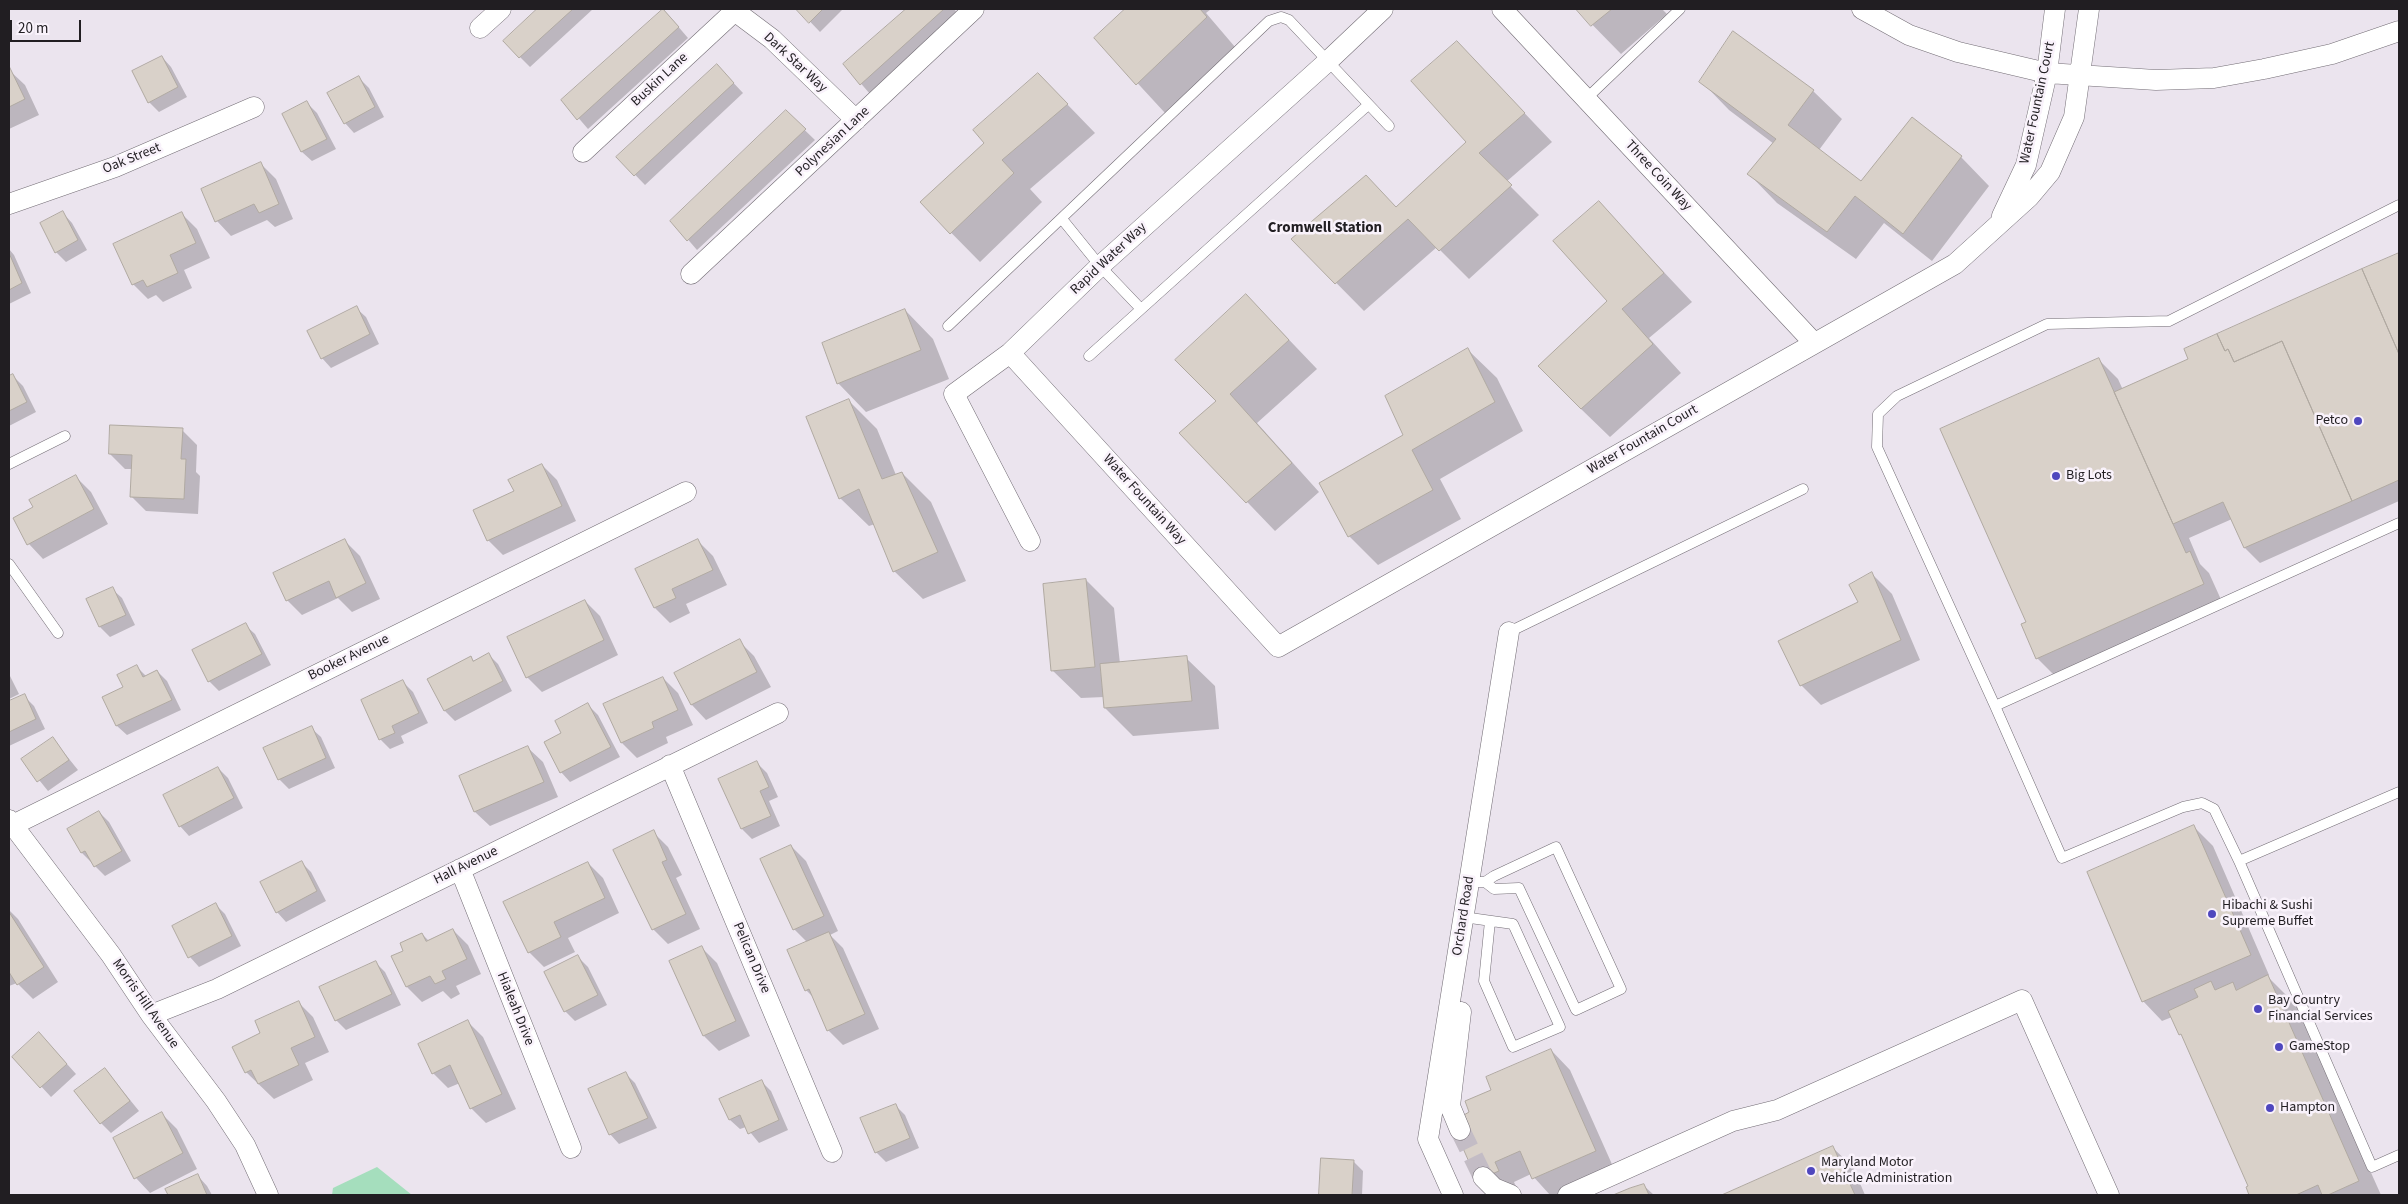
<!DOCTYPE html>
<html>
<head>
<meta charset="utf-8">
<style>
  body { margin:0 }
  #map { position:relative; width:2408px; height:1204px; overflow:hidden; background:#ebe4ee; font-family:"Source Sans 3",sans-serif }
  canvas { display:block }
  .frame { position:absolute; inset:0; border:10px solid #211e22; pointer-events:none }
  .scale { position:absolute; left:10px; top:20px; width:71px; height:22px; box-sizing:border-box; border:2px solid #211e22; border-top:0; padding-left:6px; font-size:15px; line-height:18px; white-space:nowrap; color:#211e22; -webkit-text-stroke:4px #f9f2fb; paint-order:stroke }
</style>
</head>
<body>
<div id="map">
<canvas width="2408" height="1204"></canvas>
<div class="frame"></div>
<div class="scale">20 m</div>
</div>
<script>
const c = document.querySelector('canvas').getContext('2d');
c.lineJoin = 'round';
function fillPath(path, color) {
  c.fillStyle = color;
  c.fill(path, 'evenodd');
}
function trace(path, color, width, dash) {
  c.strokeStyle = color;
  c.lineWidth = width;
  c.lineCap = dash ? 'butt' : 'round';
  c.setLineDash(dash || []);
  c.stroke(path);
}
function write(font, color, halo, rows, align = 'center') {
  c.font = font + ' "Source Sans 3",sans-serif';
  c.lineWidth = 5;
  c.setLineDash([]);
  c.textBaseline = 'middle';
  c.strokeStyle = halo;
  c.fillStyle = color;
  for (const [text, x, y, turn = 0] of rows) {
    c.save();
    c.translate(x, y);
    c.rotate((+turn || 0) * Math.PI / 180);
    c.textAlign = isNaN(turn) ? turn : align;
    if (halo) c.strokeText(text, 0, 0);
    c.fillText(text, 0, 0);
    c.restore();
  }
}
fillPath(new Path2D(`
  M377,1167l35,28h-80l1,-7z`), '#a5debd');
fillPath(new Path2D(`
  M539,9h54l-63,58 -26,-26z
  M798,9h45l-23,23z
  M908,9h46l4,5 -88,80 -25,-29z
  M1127,9h84l-5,4 29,34 -70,66 -69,-75z
  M1577,9h85l5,5 -46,40z
  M664,10l24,28 -100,91 -25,-29z
  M1457,42l95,100 -46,40 33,33 -70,64 -32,-32 -73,64 -71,-72 104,-31 71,-66z
  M162,57l9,10 16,30 -28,15 -10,-10z
  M9,70l16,15 14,30 -30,14z
  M727,76l16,17 -98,92 -27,-28z
  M359,78l10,10 15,29 -30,16 -9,-10z
  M1701,81l112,10 29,28 -23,31 42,33 100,-26 28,29 -57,75 -48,-38 -28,36 -79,-56 -28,-29 25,-30 -45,-34z
  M307,103l10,10 19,36 -24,12 -10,-9 -19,-37z
  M1066,103l29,30 -65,56 12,13 -62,60 -59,-60z
  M786,112l29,28 -118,110 -25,-29z
  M261,164l15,15 17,40 -18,8 -8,-7 -36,16 -14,-15z
  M1599,203l93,99 -43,36 32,35 -71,64 -29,-28 28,-108z
  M63,213l9,10 15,27 -21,12 -10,-10z
  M182,214l15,15 13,29 -26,12 8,18 -29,14 -7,-7 -8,4 -15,-15z
  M9,249l5,6 17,38 -22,11z
  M2399,254v247l-139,62 -15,-15 -13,-29 -43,19 11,26 9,9 14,31 -166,74 -20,-20 -10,-35 71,-264 20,20 5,11 67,-30 -5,-11z
  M356,308l10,9 13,27 -48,24 -9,-10z
  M905,310l28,29 16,40 -83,33 -28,-29z
  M1274,324l43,45 -60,54 62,69 -44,39 -94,-98 37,-32z
  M1468,350l29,28 26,53 -83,48 21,40 -83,46 -29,-29 -28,-52 84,-49z
  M13,376l10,10 13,26 -27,14v-48z
  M848,400l29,29 19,46 6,-2 29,29 35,79 -43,18 -29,-28 -19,-47 -6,2 -29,-28z
  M182,430l15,15 -1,27 4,4 -2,38 -52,-3 -15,-15 1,-27h-7l-15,-15z
  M542,465l15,15 19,41 -73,34 -15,-15 27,-49z
  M76,477l15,15 17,32 -65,35 -14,-15 -15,-25 21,-11z
  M345,541l15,15 20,43 -28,13 -14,-14 -36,17 -15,-15z
  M698,541l15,15 14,29 -41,19 4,9 -20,10 -15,-15z
  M1872,574l20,20 28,66 -99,45 -20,-20 58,-83z
  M1086,580l28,28 6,56 66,-6 29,28 4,43 -86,7 -28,-28 -1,-11 -23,1 -29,-28z
  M112,589l10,9 13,27 -25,12 -10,-10 -12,-27z
  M585,601l15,15 18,39 -76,37 -15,-15z
  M245,625l10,9 16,31 -52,26 -10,-10z
  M739,641l15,15 17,31 -65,33 -14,-15 -16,-32z
  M489,655l9,9 14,27 -57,30 -10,-10 -16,-32 42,-21 4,4z
  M137,667l9,9 11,-5 10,10 14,29 -54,25 -10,-9 -13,-29 21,-10z
  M9,674l10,20 -10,5z
  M663,678l15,15 15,32 -27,12 2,6 -31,15 -15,-15z
  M403,682l10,10 15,31 -27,13 3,7 -14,6 -9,-9 -19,-39z
  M24,696l10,10 11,23 -36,17v-43z
  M588,705l10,10 22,42 -50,25 -9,-10z
  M311,728l10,9 14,31 -46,21 -10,-10z
  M53,739l25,31 -30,21 -25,-31z
  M528,748l15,14 15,35 -68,29 -15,-14 -15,-35z
  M757,763l10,10 11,24 -9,4 11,25 -28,13 -10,-10 -22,-49z
  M218,768l10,10 15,30 -54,28 -9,-10z
  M99,812l10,10 22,39 -26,15 -23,-23 -13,-24z
  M2193,826l20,20 56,129 -2,1 29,29 85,190h-130l-4,-7 3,-1 -66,-149 -12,-21 -10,4 -19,-20z
  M653,832l15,15 14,28 -6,3 24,51 -32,15 -15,-15z
  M791,846l15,15 32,70 -8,4 13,13 36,81 -36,16 -15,-15 -13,-31 -9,-9 2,-47 -14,-14z
  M301,862l10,10 15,29 -40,21 -9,-10z
  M588,863l15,15 16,35 -51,25 7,14 -31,15 -15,-15z
  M216,905l9,9 16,32 -42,21 -9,-10 -17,-31z
  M9,910l9,9 40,63 -25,17 -16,-16 -8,3z
  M453,930l15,15 13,29 -25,12 4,8 -9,5 -8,-8 -21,11 -15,-15 15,-53 7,7z
  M702,948l15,15 33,73 -31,15 -15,-15 -34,-74z
  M578,957l10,10 19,38 -32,16 -10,-10z
  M375,962l10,10 16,33 -55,25 -10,-10z
  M298,1002l15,15 16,35 -24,11 8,17 -39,19 -28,-27 16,-38z
  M468,1022l15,15 33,72 -30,14 -15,-15 -11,-25 -12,5 -15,-15z
  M49,1044l27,30 -25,23 -37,-40z
  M1551,1050l19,20 45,101 -55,24h-10l-19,-21 -17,8 4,9 -24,4 -23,-82 22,-22z
  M105,1069l34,42 -28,22 -10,-10z
  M626,1074l9,9 22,45 -38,16 -9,-10z
  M762,1082l9,9 17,39 -29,13 -13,-16 -6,2 -10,-9z
  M895,1105l10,10 14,33 -33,14 -10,-10z
  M162,1114l15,15 20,40 -47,24 -14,-15z
  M1833,1148l20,19 12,28h-140z
  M1322,1159l32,3 9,9 -1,24h-42z
  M198,1176l9,10 5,9h-42l-3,-6z
  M1643,1185l11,10h-36z`), '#0003');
const building = new Path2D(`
  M537,9h36l-54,49 -16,-17z
  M663,9l16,18 -102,93 -16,-20z
  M796,9h27l-14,14z
  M906,9h38l-84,76 -17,-21z
  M1125,9h75l7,8 -71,68 -42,-47z
  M1576,9h36l-21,17z
  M1733,31l81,59 -26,35 73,56 51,-64 50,39 -59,78 -48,-38 -28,36 -80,-58 29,-35 -77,-57z
  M1457,41l68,72 -46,40 33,32 -73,66 -31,-32 -73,65 -44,-45 75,-64 30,32 70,-65 -55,-61z
  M162,56l16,31 -30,16 -16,-32z
  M717,64l17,19 -100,93 -18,-19z
  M10,68l15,31 -16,8v-38z
  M1038,73l30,31 -66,56 12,13 -64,61 -30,-32 64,-59 -11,-13z
  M359,76l16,31 -31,17 -17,-31z
  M307,101l20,38 -26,13 -19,-38z
  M786,110l20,19 -119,112 -17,-20z
  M261,162l18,42 -20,9 -5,-9 -39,18 -14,-33z
  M1599,201l65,72 -42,36 31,35 -72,65 -43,-43 69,-65 -54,-60z
  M63,211l15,29 -23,13 -15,-30z
  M182,212l14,31 -26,12 8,18 -31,14 -4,-7 -11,5 -19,-41z
  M9,253l13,30 -13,7z
  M2399,253v101l-37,-85z
  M2362,269l37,85v126l-47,21 -70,-160 -48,21 -6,-13 -3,2 -8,-17z
  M1246,294l43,46 -59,54 62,69 -46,40 -67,-70 37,-32 -41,-41z
  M357,306l13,28 -49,25 -14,-28z
  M905,309l16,41 -84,34 -15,-41z
  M2217,334l8,17 3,-2 6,13 48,-21 70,160 -108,47 -21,-46 -50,22 -59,-132 74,-33 -4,-10z
  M1468,348l27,54 -83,48 21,40 -85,47 -29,-54 84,-48 -18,-39z
  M2099,358l87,195 4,-2 14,33 -168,75 -15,-35 5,-2 -86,-193z
  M13,374l14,28 -18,9v-35z
  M849,399l33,80 20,-7 36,80 -45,20 -34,-83 -20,10 -33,-82z
  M110,425l73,3 -2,31h5l-2,40 -54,-2 2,-42 -23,-1z
  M542,464l20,42 -75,35 -14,-31 41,-19 -6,-11z
  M76,475l18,34 -67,36 -14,-27 20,-11 -4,-7z
  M345,539l21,44 -30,15 -7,-17 -43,20 -13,-28z
  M698,539l15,31 -41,19 4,9 -22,10 -19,-39z
  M1872,572l29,68 -101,46 -22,-45 80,-39 -9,-17z
  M1086,579l9,88 -44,4 -8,-87z
  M113,587l13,28 -27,12 -13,-28z
  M585,600l19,40 -78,38 -19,-41z
  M246,623l16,31 -54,28 -16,-32z
  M740,639l17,33 -66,33 -17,-32z
  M489,653l14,28 -59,30 -17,-32 44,-23 2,5z
  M1187,656l5,45 -88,7 -4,-44z
  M137,665l6,12 14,-7 15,30 -56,26 -14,-29 21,-10 -6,-12z
  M663,677l15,33 -26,12 2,6 -33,15 -18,-39z
  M403,680l16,33 -27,13 3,7 -16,7 -18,-40z
  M25,694l11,25 -27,13v-31z
  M588,703l23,44 -51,26 -16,-31 17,-9 -6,-12z
  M312,726l14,32 -48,22 -15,-32z
  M53,737l16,23 -32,22 -16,-23z
  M528,746l16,36 -70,30 -15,-36z
  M757,761l12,26 -9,4 11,25 -30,13 -23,-50z
  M218,767l16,31 -55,29 -16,-32z
  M99,811l23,40 -28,16 -9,-16 -4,2 -14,-24z
  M2194,825l57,130 -109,47 -55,-130z
  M654,830l13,30 -5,2 24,52 -34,16 -39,-80z
  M791,845l33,71 -31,14 -33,-71z
  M302,861l15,30 -41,22 -16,-31z
  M588,862l17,36 -51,24 7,15 -33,16 -25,-51z
  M216,903l16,33 -44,22 -16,-32z
  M9,912l35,55 -27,18 -8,-13z
  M453,929l14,30 -25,12 4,8 -11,5 -5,-8 -24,11 -15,-31 12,-5 -3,-8 22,-10 4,8z
  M829,932l36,82 -38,17 -18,-42 -4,2 -18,-41z
  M702,946l34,75 -33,15 -34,-75z
  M578,955l20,40 -34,17 -20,-40z
  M376,961l16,33 -57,27 -16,-34z
  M2268,975l91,206 -31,14h-6l-4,-10 -22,10h-47l-3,-8 2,-1 -67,-152 -2,1 -11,-24 30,-14 -4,-8 17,-8 4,9 18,-8 3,8z
  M299,1001l16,36 -24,11 8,17 -41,19 -7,-14 -6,3 -13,-26 28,-14 -5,-12z
  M468,1020l34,74 -32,15 -20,-44 -18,9 -14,-30z
  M39,1032l28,32 -27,24 -28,-31z
  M1551,1049l45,102 -64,28 -12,-28 -25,11 4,9 -22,9 -19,-43 6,-22 5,-3 -4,-11 26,-11 -5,-13z
  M105,1068l25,33 -30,23 -26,-33z
  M626,1072l22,46 -39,17 -21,-46z
  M762,1080l17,40 -31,14 -8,-19 -11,5 -10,-21z
  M896,1104l14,34 -35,15 -15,-35z
  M162,1112l21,41 -49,26 -21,-41z
  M1833,1146l22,49h-133z
  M1321,1158l33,2 -2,35h-33z
  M198,1174l9,21h-39l-3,-6z
  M1644,1184l5,11h-36l17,-7z`);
fillPath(building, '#d9d1c9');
trace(building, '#b0a9a1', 1);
trace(new Path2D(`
  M1460,1130l23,47`), '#c3bcc5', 20, [20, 10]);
const lane = new Path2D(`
  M1587,98l93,-89
  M2399,205l-230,116 -122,3 -150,72 -19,18 -1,33 118,259 67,152 121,-51 19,-4 12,6 25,52 133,306 27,-12
  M1062,219l38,47 41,43
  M948,326l321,-305 12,-4 8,3 100,106
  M1089,356l279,-251
  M9,464l56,-28
  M9,564l49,69
  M1509,632l294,-143
  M1995,706l404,-183
  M2239,861l160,-69
  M1469,882h16l9,7 25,-1 57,122 45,-21 -65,-142 -62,29 -9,6
  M1463,917l50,7 47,103 -47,20 -29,-66 6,-60`);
const street = new Path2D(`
  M732,9l40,30 84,81
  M1502,9l312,334
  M1862,9l47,26 49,17 89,21 109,7 58,-2 50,-9 68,-15 67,-23
  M480,28l21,-19
  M583,152l154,-143
  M9,204l106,-37 139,-60
  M2002,216l24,-51 21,-92 8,-64
  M691,274l283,-265
  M1010,353l268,294 677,-383 74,-67 21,-25 24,-55 15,-108
  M1030,541l-76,-147 56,-41 90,-87 227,-204 56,-53
  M670,765l162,387
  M9,820l102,135 40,60 65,86 29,44 23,50
  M13,825l673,-333
  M460,869l111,279
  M151,1015l66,-26 561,-276
  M1460,1130l-10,-24 11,-94
  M1483,1177l11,11 17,7
  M1453,1195l-25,-56 81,-507
  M1568,1195l165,-74 44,-11 245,-110 87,195`);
trace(lane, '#736d75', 11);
trace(street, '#736d75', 21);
trace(lane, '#fff', 10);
trace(street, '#fff', 20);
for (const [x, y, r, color] of [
  [2358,421,5,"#4f47be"],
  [2056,476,5,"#4f47be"],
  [2212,914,5,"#4f47be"],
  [2258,1009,5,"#4f47be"],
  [2279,1047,5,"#4f47be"],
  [2270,1108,5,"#4f47be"],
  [1811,1171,5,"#4f47be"]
]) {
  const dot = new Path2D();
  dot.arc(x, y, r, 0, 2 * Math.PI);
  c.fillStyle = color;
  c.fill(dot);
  trace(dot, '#f9f2fb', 2);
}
write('14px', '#211e22', '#f9f2fb', [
  ["Dark Star Way",795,63,43],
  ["Buskin Lane",660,80,-43],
  ["Water Fountain Court",2038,103,-78],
  ["Polynesian Lane",833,142,-43],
  ["Oak Street",132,159,-22],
  ["Three Coin Way",1658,176,47],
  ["Rapid Water Way",1109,259,-43],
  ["Water Fountain Court",1643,440,-30],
  ["Water Fountain Way",1144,500,48],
  ["Booker Avenue",349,658,-26],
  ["Hall Avenue",466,866,-26],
  ["Orchard Road",1464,916,-81],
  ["Pelican Drive",751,958,67],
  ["Morris Hill Avenue",145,1004,55],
  ["Hialeah Drive",515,1009,68]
]);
write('14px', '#211e22', '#f9f2fb', [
  ["Petco",2348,421,"right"],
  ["Big Lots",2066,476],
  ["Hibachi & Sushi",2222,906],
  ["Supreme Buffet",2222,922],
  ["Bay Country",2268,1001],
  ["Financial Services",2268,1017],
  ["GameStop",2289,1047],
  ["Hampton",2280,1108],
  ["Maryland Motor",1821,1163],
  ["Vehicle Administration",1821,1179]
], 'left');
write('bold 15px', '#211e22', '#f9f2fb', [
  ["Cromwell Station",1325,229]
]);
</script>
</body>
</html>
